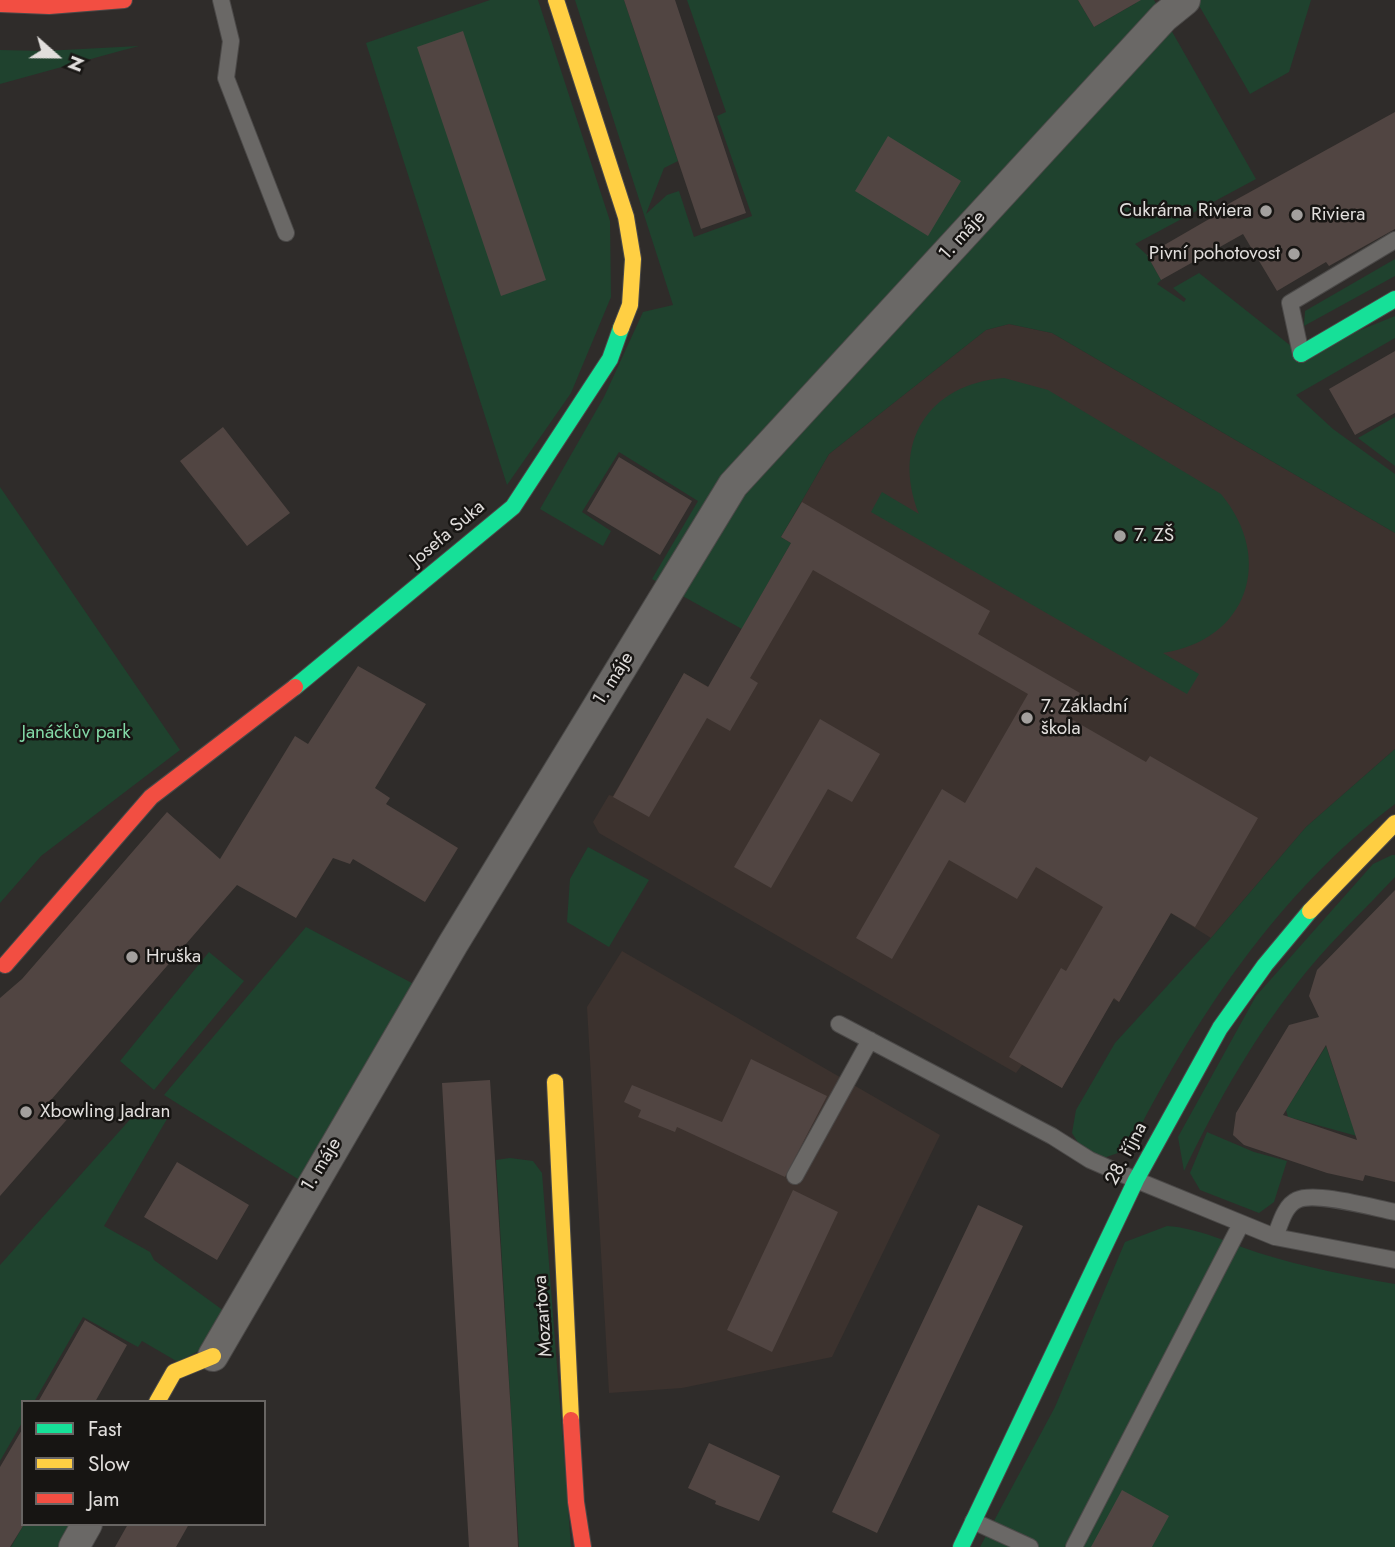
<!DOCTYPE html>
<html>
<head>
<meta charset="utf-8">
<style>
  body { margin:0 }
  #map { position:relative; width:1395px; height:1547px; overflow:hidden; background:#2f2c2a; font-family:Jost,sans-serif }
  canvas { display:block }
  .legend { position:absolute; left:21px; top:1400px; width:245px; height:126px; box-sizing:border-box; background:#171513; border:2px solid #686563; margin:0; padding:9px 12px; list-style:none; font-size:21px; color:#e1dedc }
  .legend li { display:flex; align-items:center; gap:14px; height:35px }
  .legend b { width:35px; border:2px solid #686563 }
  .north { position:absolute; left:21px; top:21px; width:70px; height:70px; -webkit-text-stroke:5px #171513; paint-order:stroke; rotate:111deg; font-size:19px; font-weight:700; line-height:28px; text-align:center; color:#e1dedc }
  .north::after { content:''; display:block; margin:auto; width:24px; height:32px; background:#e1dedc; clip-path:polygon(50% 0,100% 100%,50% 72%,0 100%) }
</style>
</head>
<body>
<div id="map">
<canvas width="1395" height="1547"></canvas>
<ul class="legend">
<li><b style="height:9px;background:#16e098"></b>Fast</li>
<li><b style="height:9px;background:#ffcf43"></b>Slow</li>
<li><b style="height:9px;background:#f24e42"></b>Jam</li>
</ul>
<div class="north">N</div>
</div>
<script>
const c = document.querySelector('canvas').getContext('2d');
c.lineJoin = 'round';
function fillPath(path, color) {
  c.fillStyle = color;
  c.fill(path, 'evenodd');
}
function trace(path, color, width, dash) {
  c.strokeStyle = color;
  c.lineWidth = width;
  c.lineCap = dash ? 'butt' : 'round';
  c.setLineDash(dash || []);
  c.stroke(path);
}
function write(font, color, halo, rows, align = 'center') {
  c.font = font + ' Jost,sans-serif';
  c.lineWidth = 5;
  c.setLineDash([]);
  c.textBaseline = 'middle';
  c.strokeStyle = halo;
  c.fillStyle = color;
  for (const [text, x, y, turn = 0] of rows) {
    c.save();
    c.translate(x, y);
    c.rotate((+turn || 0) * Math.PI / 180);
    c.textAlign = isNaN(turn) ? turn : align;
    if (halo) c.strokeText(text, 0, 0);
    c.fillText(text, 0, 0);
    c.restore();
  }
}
fillPath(new Path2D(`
  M1009,324l43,9 343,200v216l-89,78 -95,111 -40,-25 -52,89 -6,-3 -51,89 -40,-23 -6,8 -417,-240 -6,-11 16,-27 4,1 71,-123 25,14 82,-144 -10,-6 48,-83 157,-124z
  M622,951l318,184 -108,222 -150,31 -73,5 -22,-386z`), '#3c322e');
fillPath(new Path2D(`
  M490,0h48l72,221 1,76 -40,96 -64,92 -141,-442z
  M575,0h49l54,161 -14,7 -18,46 21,-19 12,-4 15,46 58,-21 -35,-100 9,-4 -39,-112h391l16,27 42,-24 -1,-3h19l102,179 -121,65 12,11 14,25 -4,4 27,18 2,-3 -13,-11 26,-15 102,81 94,-38v22l-99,57 37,34 62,45v59l-343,-200 -43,-9 -23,6 -157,124 -48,83 10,6 -49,86 -90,-50 46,-78 -79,-49 -37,60 29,19 -8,15 -63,-37 64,-112 39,-85 30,-7z
  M1200,0h111l-22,72 -39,22 -53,-92z
  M139,46l-19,5 -120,33v-34l44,1z
  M1395,259v17l-91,50 1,-15z
  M1004,378l44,12 173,104c54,65 27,146 -58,159l36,21 -12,20 -316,-182 11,-20 37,22c-28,-71 9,-130 85,-136z
  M1395,417v49l-37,-28z
  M0,487l180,263 -139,106 -41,47z
  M1395,749v55c-118,90 -200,214 -266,345l-28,10 -19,-10 -10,-16 4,-23 39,-67 96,-105 95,-111z
  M588,847l61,33 -40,67 -42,-25 3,-43z
  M1392,855h3v22c-29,31 -61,61 -88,94 -50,61 -89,129 -123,200l-6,-34 78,-141 117,-132z
  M306,927l121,64 -118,195 -145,-91z
  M209,952l35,29 -90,109 -34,-29z
  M1326,1046l23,70 26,25 -87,-24 -2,-7z
  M142,1106l25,13 -63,107 46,26 4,8 70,51 -20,37 -26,14 -36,-21 -4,6 -55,-30 -49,85h-11v19l-23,40v-196z
  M1207,1132l47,20 33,9 -13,41 -15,11 -59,-23 -10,-17z
  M510,1158l23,3 9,12 29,374h-52l-23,-387z
  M1167,1226c32,2 61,17 92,27 45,14 90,23 136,31v263h-415l75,-140 70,-165z
  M24,1524h54l-13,23h-54z`), '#1f422e');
fillPath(new Path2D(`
  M624,0h51l71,213 -45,16z
  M1078,0h63l-47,27z
  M463,31l83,249 -45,16 -84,-249z
  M1395,112v117l-66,37 -3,-4 -49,29 -34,-57 -82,46 -14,-25 76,-44 -2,-3z
  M888,136l73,45 -33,55 -73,-45z
  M1395,351v62l-40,22 -26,-46z
  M223,427l67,86 -43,33 -67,-85z
  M619,457l73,44 -32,54 -73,-44z
  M802,502l188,109 -12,23 102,59 -14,23 80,46 4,-6 108,62 -63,109 -24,-14 -52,89 -5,-4 -52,90 -53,-31 52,-89 5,3 37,-64 -67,-40 -19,32 -68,-39 -57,99 -36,-21 86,-149 23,14 63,-109 -215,-124 -63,108 8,5 -28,48 -23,-13 -58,99 -36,-20 71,-124 24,14 83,-144 -10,-6z
  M358,666l68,38 -51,84 15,10 -4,6 72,44 -33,54 -72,-43 -3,5 -17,-6 -37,60 -59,-33 -186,215 19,16 -70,80v-198l22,-19 145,-167 53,47 75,-123 13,8z
  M820,719l60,35 -28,48 -24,-13 -57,99 -37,-21z
  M1395,890v292l-30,-7 -2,6 -36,-8 -83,-28 -11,-10 3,-22 53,-88 30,-8 -10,-21 8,-26zM1326,1045l31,95 -74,-25z
  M751,1059l76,37 -42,81 -108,-50 -2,5 -37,-15 3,-7 -17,-8 8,-17 90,37z
  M490,1080l22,350 6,117h-49l-14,-233 -13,-231z
  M177,1162l72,43 -32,55 -73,-43z
  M793,1190l45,22 -66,140 -45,-22z
  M978,1205l45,21 -146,307 -45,-21z
  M85,1320l42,25 -19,34 -13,23h-57z
  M23,1428v98l-13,21h-10v-80z
  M709,1443l71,33 -21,45 -44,-17 1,-3 -28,-13z
  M1122,1490l47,26 -17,31h-61z
  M128,1524h61l-13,23h-61z`), '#514542');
const lane = new Path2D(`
  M221,0l10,41 -5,37 60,155
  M1301,354l-11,-51 105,-63
  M839,1024l213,112 38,24 46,20 139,57 120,23
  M795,1176l75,-136
  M1275,1237c5,-12 9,-31 22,-37 18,-9 77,8 98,12
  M973,1521l57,26
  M1074,1547l167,-323`);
const street = new Path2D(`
  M213,1356l240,-412 280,-459 431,-468 21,-17
  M74,1547l13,-23`);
const fast = new Path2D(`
  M1301,354l94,-55
  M295,687l218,-180 97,-148 11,-31
  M961,1547l175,-367 84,-152 45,-63 45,-54`);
const slow = new Path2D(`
  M556,0l70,217 7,42 -3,46 -9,23
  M1310,911l85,-88
  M555,1082l16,338
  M157,1402l17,-30 39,-16`);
const jam = new Path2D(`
  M0,4l49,2 75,-6
  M5,965l146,-168 144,-110
  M571,1420l5,82 7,45`);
trace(lane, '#4b4948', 18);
trace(street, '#4b4948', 32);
trace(fast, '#4b4948', 18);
trace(slow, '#4b4948', 18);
trace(jam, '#4b4948', 18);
trace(lane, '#6a6866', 16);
trace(street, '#6a6866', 30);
trace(fast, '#16e098', 16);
trace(slow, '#ffcf43', 16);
trace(jam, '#f24e42', 16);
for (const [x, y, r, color] of [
  [1266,211,7,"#a3a09e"],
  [1297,215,7,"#a3a09e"],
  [1294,254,7,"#a3a09e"],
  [1120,536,7,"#a3a09e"],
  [1027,718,7,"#a3a09e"],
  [132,957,7,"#a3a09e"],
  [26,1112,7,"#a3a09e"]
]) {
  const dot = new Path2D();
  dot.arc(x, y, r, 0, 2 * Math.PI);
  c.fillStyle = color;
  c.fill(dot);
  trace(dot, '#171513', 2.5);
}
write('19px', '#e1dedc', '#171513', [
  ["Cukrárna Riviera",1252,211,"right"],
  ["Riviera",1311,215],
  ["Pivní pohotovost",1280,254,"right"],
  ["7. ZŠ",1134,536],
  ["7. Základní",1041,707],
  ["škola",1041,729],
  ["Hruška",146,957],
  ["Xbowling Jadran",40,1112]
], 'left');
write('19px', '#e1dedc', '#171513', [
  ["1. máje",963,236,-48],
  ["Josefa Suka",448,534,-40],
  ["1. máje",614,679,-58],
  ["28. října",1127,1154,-62],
  ["1. máje",322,1165,-59],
  ["Mozartova",544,1316,-94]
]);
write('19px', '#82d8a6', '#171513', [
  ["Janáčkův park",76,733]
]);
</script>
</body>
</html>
